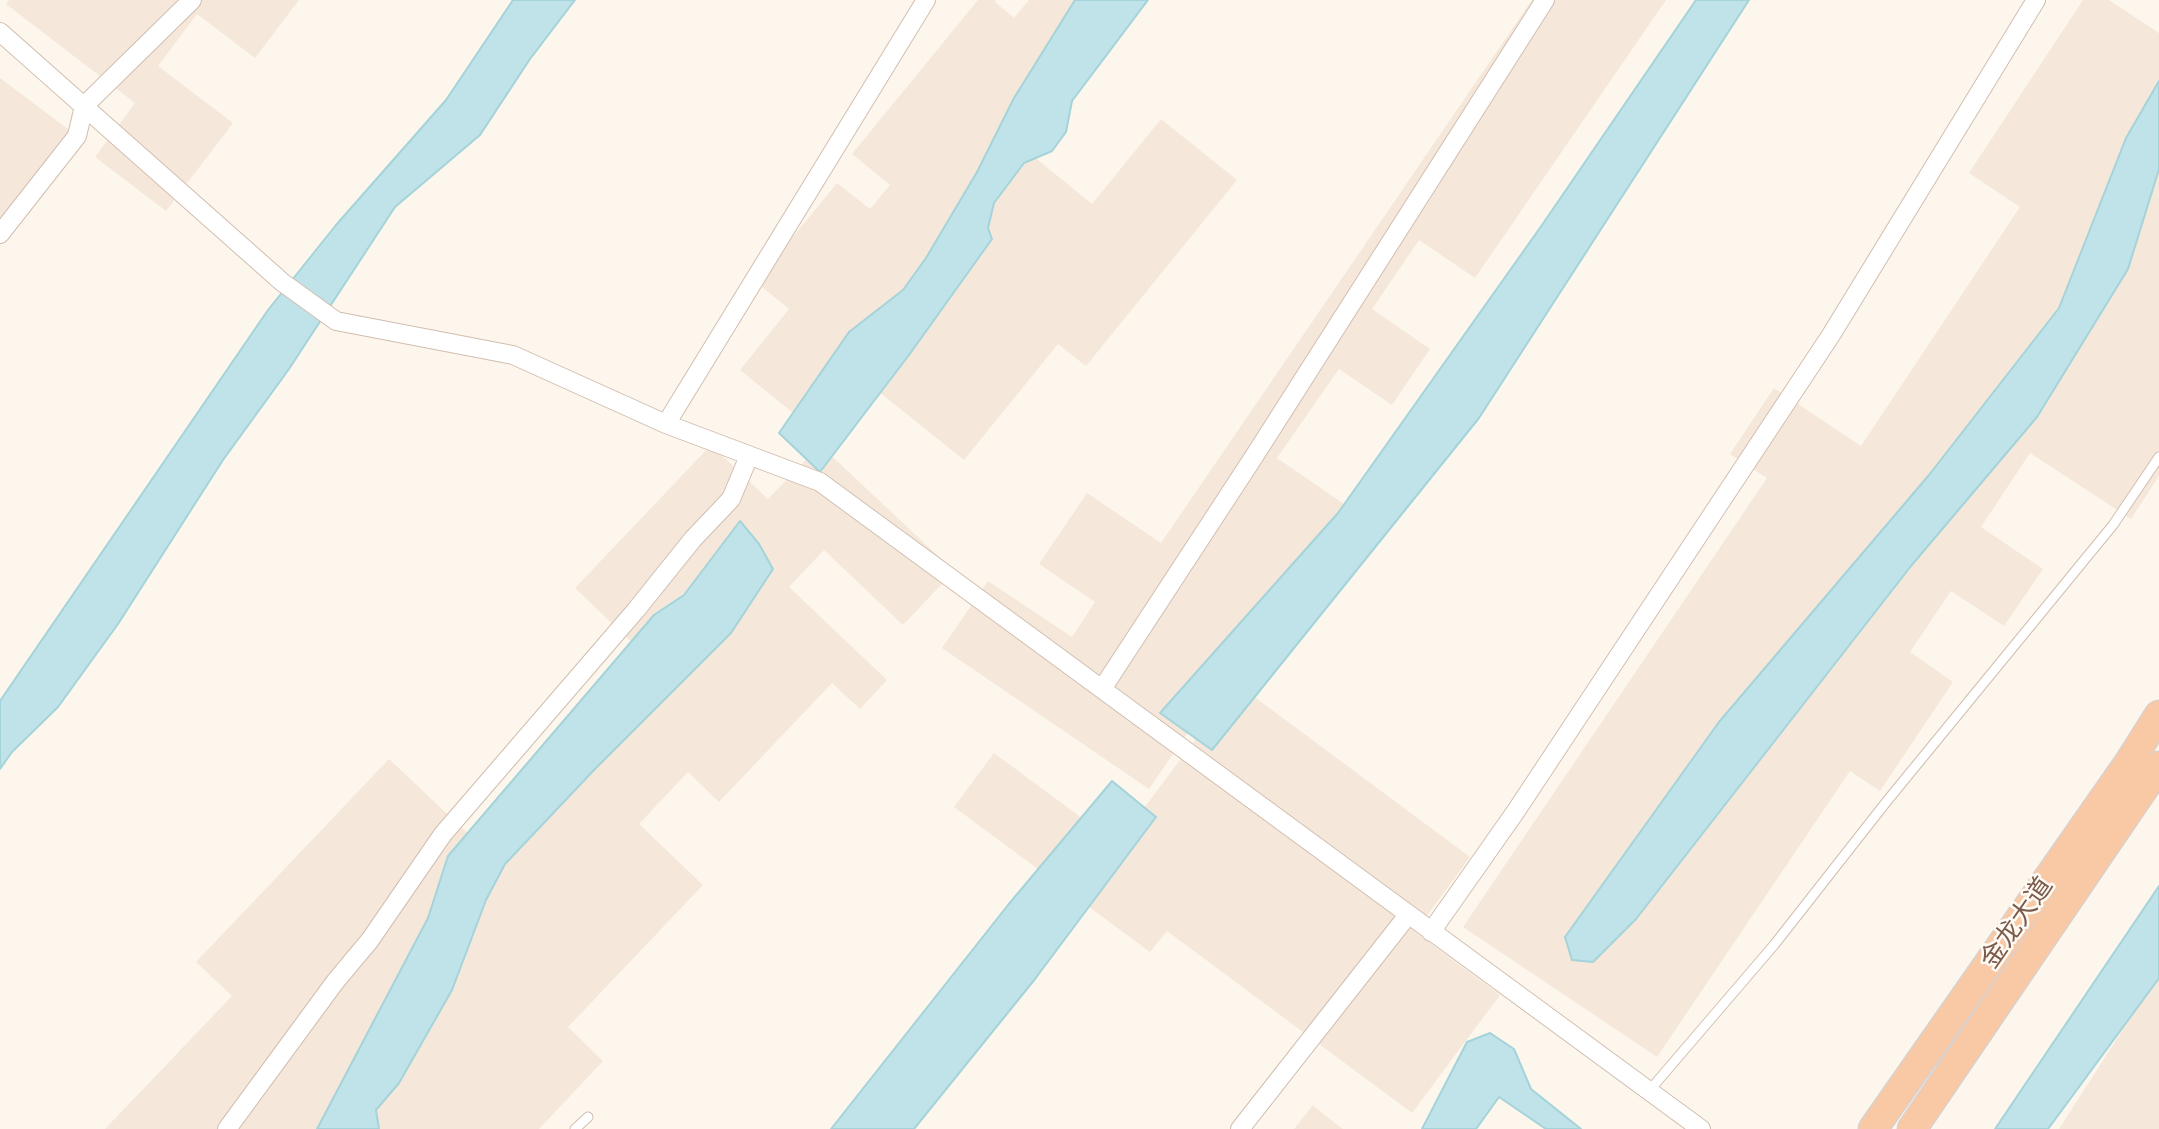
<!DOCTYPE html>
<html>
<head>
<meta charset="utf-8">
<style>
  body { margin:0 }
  canvas { display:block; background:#fdf6ec }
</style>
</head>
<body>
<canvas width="2159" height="1129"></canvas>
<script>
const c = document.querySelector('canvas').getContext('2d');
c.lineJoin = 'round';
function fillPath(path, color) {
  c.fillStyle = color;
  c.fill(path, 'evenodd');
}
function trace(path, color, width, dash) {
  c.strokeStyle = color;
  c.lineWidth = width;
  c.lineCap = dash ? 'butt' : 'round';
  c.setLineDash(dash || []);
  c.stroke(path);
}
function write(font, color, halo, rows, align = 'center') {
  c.font = font + ' Cabin,"Noto Sans SC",sans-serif';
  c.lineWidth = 5;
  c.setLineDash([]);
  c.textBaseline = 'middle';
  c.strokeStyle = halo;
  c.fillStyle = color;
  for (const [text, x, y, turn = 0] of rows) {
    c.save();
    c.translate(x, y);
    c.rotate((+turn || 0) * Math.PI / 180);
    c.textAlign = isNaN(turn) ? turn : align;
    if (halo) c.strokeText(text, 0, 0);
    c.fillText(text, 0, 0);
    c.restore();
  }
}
fillPath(new Path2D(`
  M9,0h290l-44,58 -58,-44 -39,52 75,57 -67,88 -71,-54 40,-54 -129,-99z
  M978,0h18l-1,2 19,16 15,-18h94l-112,138 81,66 69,-85 76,61 -151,186 -28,-22 -94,116 -106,-85 -45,54 -73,-59 49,-61 -33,-27 81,-99 33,26 20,-24 -38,-31z
  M1532,0h134l-191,278 -56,-38 -47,69 58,40 -38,56 -53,-36 -62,89 67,46 -195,285 -207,-141 46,-67 84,56 23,-35 -56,-38 48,-71 74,50z
  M2083,0h26l50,33v443l-28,43 -101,-66 -49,74 62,42 -39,57 -53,-35 -41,61 43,30 -73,109 -30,-20 -193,286 -194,-130 304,-449 -37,-24 44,-66 87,58 159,-239 -51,-34z
  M0,78l77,58 -77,102z
  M711,445l57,54 52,-54 134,126 -51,54 -79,-75 -35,37 98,93 -27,29 -28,-26 -113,119 -31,-30 -49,52 64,61 -135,142 35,34 -64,68h-434l127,-133 -36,-34 193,-203 87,82 173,-182 -74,-71z
  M1237,684l233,173 -55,75 85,63 -88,118 -245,-182 -17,21 -196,-145 40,-54 123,91z
  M2159,973v156h-100z
  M1313,1105l18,15 12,9h-49z`), '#f5e8da');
const water = new Path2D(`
  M513,0h62l-45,59 -50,76 -85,72 -106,162 -66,91 -105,164 -60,83 -46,45 -12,17v-68l268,-391 68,-85 110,-125z
  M1075,0h73l-76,101 -6,31 -14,19 -28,12 -30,40 -6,25 4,11 -83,116 -89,117 -41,-39 70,-101 54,-42 23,-32 51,-86 37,-74z
  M1696,0h53l-270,418 -267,332 -52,-37 178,-200 204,-288z
  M2159,81v88l-31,100 -91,148 -126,149 -275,353 -43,43 -21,-2 -7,-23 154,-215 210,-247 130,-167 67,-170z
  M740,521l19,23 14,25 -42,64 -137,137 -89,94 -19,36 -34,90 -53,93 -23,27 3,19h-62l111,-211 20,-62 206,-241 30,-20z
  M1112,781l44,36 -121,162 -121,150h-83l177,-224z
  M2159,886v92l-111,151h-53z
  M1490,1033l24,16 17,40 50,40h-35l-47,-32 -23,32h-54l45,-87z`);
fillPath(water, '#bfe3e8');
trace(water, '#a5d3da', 2);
const service = new Path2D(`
  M1649,1091l125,-146 113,-144 226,-276 46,-68
  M575,1129l13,-12`);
const minor = new Path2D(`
  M0,32l282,250 54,39 177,34 153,69 154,58 881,647
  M0,234l77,-98 7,-30 108,-106
  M666,424l260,-424
  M1102,689l153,-234 290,-455
  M1431,932l85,-121 315,-476 205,-335
  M227,1129l108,-147 35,-42 73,-106 193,-224 57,-71 38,-40 18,-43
  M1240,1129l168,-214`);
const trunk = new Path2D(`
  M1873,1129l255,-365 31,-49
  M1912,1129l247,-363`);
trace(service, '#d1beb0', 11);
trace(minor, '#d1beb0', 20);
trace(trunk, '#dad1cd', 31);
trace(service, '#fff', 9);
trace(minor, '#fff', 18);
trace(trunk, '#f9c8a4', 28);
write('26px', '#7a5c4d', '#fffaf3', [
  ["金龙大道",2017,923,-55]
]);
</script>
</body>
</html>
